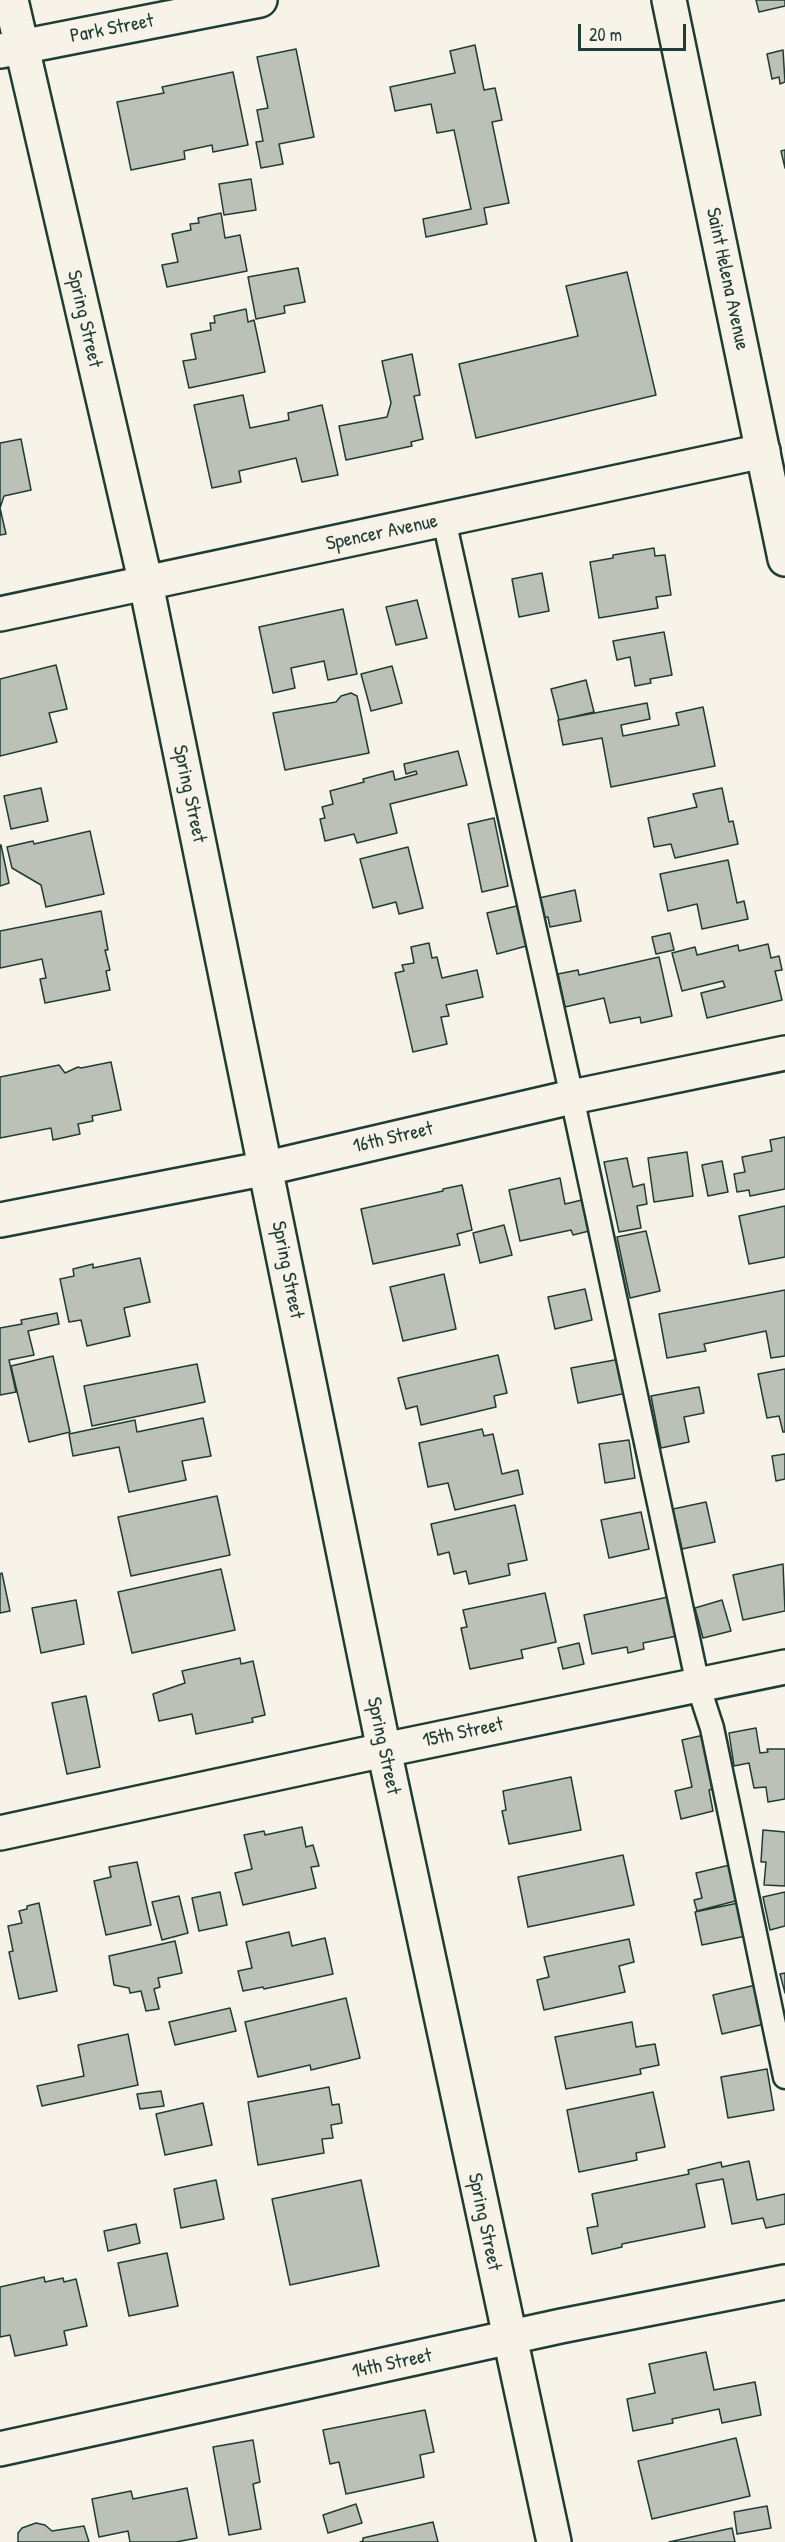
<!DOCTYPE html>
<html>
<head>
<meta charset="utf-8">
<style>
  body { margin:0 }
  #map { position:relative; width:785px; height:2542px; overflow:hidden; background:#f7f3e8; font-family:"Patrick Hand",sans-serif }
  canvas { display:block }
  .scale { position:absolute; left:578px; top:24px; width:108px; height:27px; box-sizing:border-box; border:3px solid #1f3d34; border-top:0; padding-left:8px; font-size:18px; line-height:21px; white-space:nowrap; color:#1f3d34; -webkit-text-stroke:4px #f7f3e8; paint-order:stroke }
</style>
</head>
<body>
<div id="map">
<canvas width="785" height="2542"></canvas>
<div class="scale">20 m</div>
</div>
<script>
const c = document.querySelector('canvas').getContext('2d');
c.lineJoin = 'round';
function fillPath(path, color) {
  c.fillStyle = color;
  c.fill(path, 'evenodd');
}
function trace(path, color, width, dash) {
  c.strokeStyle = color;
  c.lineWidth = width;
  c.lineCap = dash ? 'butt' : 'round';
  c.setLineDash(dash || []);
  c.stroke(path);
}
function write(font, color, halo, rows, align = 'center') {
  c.font = font + ' "Patrick Hand",sans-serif';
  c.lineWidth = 5;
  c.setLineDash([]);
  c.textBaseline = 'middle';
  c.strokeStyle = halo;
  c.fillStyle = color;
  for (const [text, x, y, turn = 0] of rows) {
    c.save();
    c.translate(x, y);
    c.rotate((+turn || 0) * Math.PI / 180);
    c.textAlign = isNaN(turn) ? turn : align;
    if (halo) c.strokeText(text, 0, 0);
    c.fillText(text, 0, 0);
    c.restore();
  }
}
const building = new Path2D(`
  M756,0h29v6l-26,6z
  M475,45l9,45 11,-2 7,32 -10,2 17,81 -25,5 3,16 -61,13 -3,-18 48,-10 -17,-79 -17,3 -6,-29 -36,7 -5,-24 65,-14 -5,-22z
  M296,49l18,88 -35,7 4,20 -22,4 -5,-26 7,-1 -6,-31 11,-2 -11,-51z
  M783,50l2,32 -5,2 -1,-7 -7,2 -5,-25z
  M233,72l15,73 -35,7 -1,-7 -28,6 1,8 -54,11 -14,-68 47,-9 -2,-6z
  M785,150v18l-4,-17z
  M251,179l5,31 -32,5 -5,-31z
  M221,213l4,25 15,-3 7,36 -80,16 -5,-22 16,-3 -6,-28 19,-4 -1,-6 9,-1 -1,-5z
  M298,268l7,34 -21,4 1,7 -29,6 -8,-42z
  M627,272l29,123 -180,43 -17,-74 119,-28 -12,-50z
  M246,309l2,13 6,-2 11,52 -76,16 -6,-27 13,-2 -5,-25 20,-4 -1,-7h5l-1,-7z
  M412,354l8,41 -6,1 9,43 -12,3 1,4 -66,14 -7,-34 48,-9 4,-14 -9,-42z
  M243,395l7,33 39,-8 -1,-7 34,-8 16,70 -36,7 -6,-24 -57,13 2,11 -29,6 -18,-83z
  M21,439l10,51 -27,6 -4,12 6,26 -6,1v-92z
  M654,548l1,8 10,-1 6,40 -15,2 2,11 -59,10 -9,-56 23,-4v-3z
  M542,573l7,38 -30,6 -7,-38z
  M417,600l10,38 -31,7 -10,-38z
  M343,609l14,65 -29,6 -4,-19 -33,7 4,20 -22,5 -14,-66z
  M664,632l8,43 -22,4 1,4 -16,3 -5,-29 -13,3 -4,-19z
  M56,665l11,44 -18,4 8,29 -57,14v-77z
  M392,666l10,37 -31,8 -10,-37z
  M586,680l8,32 -35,8 -8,-31z
  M351,693l6,3 12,57 -84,17 -12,-57 63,-11 5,-6z
  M647,703l3,16 -29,6 2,11 56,-11 -3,-12 27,-6 12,59 -104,21 -9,-49 -39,7 -5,-25z
  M458,751l9,34 -77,19 7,29 -40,10 -3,-9 -29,7 -5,-22 5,-1 -3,-11 11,-3 -3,-13 34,-9 -1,-3 30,-8 2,9 22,-6 -1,-3 -10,3 -2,-10z
  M41,788l7,33 -37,8 -7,-33z
  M722,788l7,34 4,-1 5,23 -63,14 -4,-14 -17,3 -6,-29 49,-11 -4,-13z
  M494,818l14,68 -26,6 -14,-68z
  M90,831l14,63 -58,13 -5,-22 -29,-17 -5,-21 26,-6 1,3z
  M1,845l8,38 -9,3v-41z
  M408,847l15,61 -24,6 -3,-12 -23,6 -13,-49z
  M728,860l9,43 7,-2 4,18 -46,10 -5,-25 -29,7 -8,-37z
  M575,890l6,31 -31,6 -2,-10 -5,1 -4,-20z
  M521,905l9,40 -33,9 -10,-41z
  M101,911l7,39h-3l5,20 -4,1 4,19 -65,13 -5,-24 6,-1 -4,-19 -42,9v-37z
  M670,933l4,17 -18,4 -4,-17z
  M429,943l3,15 5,-1 5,21 35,-8 6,27 -37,8 3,11 -8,1 6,27 -34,8 -18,-79 9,-2 -2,-6 12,-2 -3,-16z
  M768,944l3,14 8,-2 3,14 -7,1 7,29 -75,18 -6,-25 24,-6 -2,-6 -41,10 -10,-38 23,-6 2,8 41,-10 1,6z
  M659,957l13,59 -31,7 -1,-6 -30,6 -6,-25 -39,9 -7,-33 20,-4 1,5z
  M111,1062l10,48 -29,6 1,5 -15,3 2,10 -27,6 -2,-12 -51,10v-61l59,-12 6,8 13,-6 3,1z
  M785,1137v52l-35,7 -1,-6 -12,2 -3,-18 11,-2 -3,-15 30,-6 -2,-11z
  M687,1152l6,44 -39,6 -6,-44z
  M627,1158l6,29 11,-3 3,20 -10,2 4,22 -22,4 -15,-70z
  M722,1161l6,31 -20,4 -6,-31z
  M560,1178l5,26 21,-5 7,31 -20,5 -2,-5 -51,11 -11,-51z
  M462,1185l10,45 -15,4 3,11 -87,19 -12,-55 82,-18v-2z
  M785,1206v51l-36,7 -10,-48z
  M504,1225l8,30 -32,8 -7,-30z
  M646,1231l14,60 -30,7 -13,-61z
  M140,1258l10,44 -26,6 6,28 -43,10 -6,-26 -12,2 -9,-43 14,-3 -1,-7 20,-5v4z
  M444,1274l12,55 -53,12 -13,-54z
  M585,1289l7,31 -37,9 -7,-32z
  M785,1290v66l-14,2 -5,-27 -62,13 2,7 -39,7 -8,-44z
  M57,1313l2,11 -31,7 6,24 -25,5 7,32 -16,3v-67l22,-4 -1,-4z
  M498,1355l9,38 -13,3 2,11 -75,18 -4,-19 -11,3 -8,-31z
  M53,1356l17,76 -41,10 -18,-76z
  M620,1359l7,34 -49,10 -7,-35z
  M197,1364l8,38 -113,24 -8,-40z
  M785,1369v63h-2l-4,-16 -12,2 -9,-44z
  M699,1387l5,26 -20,4 5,25 -28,6 -10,-52z
  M203,1418l8,38 -29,5 4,19 -57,12 -10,-45 -46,9 -4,-22 66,-14 2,12z
  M482,1429l2,7 9,-2 9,40 16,-4 5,24 -68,16 -7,-27 -20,4 -9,-44z
  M629,1440l6,38 -30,5 -6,-39z
  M785,1454v25l-9,2 -4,-25z
  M217,1496l13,59 -99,21 -13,-59z
  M706,1502l9,40 -33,7 -9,-40z
  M515,1505l12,55 -19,4 2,11 -41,9 -3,-13 -12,3 -5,-22 -11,3 -7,-31z
  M641,1512l8,37 -40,9 -8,-38z
  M783,1564l2,47 -42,9 -10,-45z
  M221,1569l14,61 -103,23 -14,-61z
  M2,1573l8,38 -10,2v-39z
  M545,1593l11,49 -35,8 2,8 -53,11 -9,-41 6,-1 -4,-17z
  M668,1597l9,39 -34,7 1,6 -16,4 -1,-6 -35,7 -8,-39z
  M76,1600l8,44 -43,9 -9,-45z
  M722,1600l9,31 -28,7 -8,-30z
  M579,1643l5,21 -21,5 -5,-21z
  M240,1658l1,6 12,-3 12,54 -13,3 1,4 -57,12 -4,-20 -33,7 -6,-27 32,-11 -3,-12z
  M86,1696l14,71 -33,7 -15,-71z
  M756,1728l4,25 8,-1 -1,-3h18v50l-17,3 -2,-15 -12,1 -5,-25 -15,3 -5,-33z
  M704,1735l12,53 -7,2 4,21 -32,8 -6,-28 17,-4 -10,-47z
  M571,1777l10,53 -72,14 -7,-33 4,-1 -3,-19z
  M302,1827l4,20 7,-2 6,21 -8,1 5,21 -73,17 -8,-32 17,-4 -8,-34 20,-4 1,4z
  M763,1830l22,2v54l-21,-1 2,-23h-5z
  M623,1855l11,50 -106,22 -10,-50z
  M137,1862l14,63 -45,10 -12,-54 17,-4 -2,-10z
  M734,1864l9,35 -46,12 -3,-11 8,-2 -6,-25z
  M220,1892l7,33 -28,6 -7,-33z
  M785,1892v34l-15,4 -7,-33z
  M179,1896l9,37 -26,7 -10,-38z
  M743,1902l8,33 -49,10 -7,-33z
  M39,1903l18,88 -38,8 -10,-47 4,-1 -5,-25 14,-3 -3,-12 8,-2v-3z
  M289,1932l3,14 33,-8 8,36 -69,15 -1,-2 -20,4 -5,-20 14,-3 -6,-26z
  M629,1939l5,23 -15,4 6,26 -81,18 -7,-30 12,-3 -5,-20z
  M175,1941l7,32 -24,5 2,9 -6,2 5,20 -13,2 -5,-20 -11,2 -1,-5 -15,-3 -5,-29z
  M785,1973v20l-5,-19z
  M760,1984l9,39 -47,11 -9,-39z
  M346,1998l14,60 -49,12 -1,-5 -52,12 -13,-55z
  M230,2008l6,23 -61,14 -6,-23z
  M632,2022l4,25 19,-3 4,21 -19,4 1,5 -75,15 -11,-52z
  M128,2034l10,51 -96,21 -5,-20 47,-10 -6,-31z
  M767,2069l7,41 -46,8 -7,-41z
  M329,2087l3,18 7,-1 3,19 -11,2 2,13 -11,1 2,14 -66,12 -10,-63z
  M161,2091l3,15 -24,3 -3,-15z
  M653,2092l12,55 -29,6 1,7 -58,12 -12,-62z
  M203,2103l9,42 -47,10 -9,-41z
  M749,2161l8,39 28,-6v30l-19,4 -3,-10 -31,6 -9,-45 -27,5 9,43 -83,17v3l-30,7 -5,-26 11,-2 -6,-32 97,-20 -1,-4 33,-8 1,5z
  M216,2180l8,39 -43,9 -7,-39z
  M361,2180l18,86 -89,19 -18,-86z
  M136,2224l4,19 -32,8 -4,-20z
  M167,2253l11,53 -49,10 -11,-53z
  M44,2277l1,5 18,-4 1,4 12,-3 11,47 -23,5 3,14 -52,11 -5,-21 -10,2v-50z
  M706,2352l8,38 41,-8 6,33 -39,8 -3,-14 -47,10 1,4 -40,8 -6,-32 28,-6 -6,-29z
  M425,2410l9,42 -14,3 4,22 -78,17 -7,-32 -9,2 -7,-34z
  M736,2438l14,58 -98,23 -14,-58z
  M253,2440l7,42 -7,2 8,45 -32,6 -16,-88z
  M187,2488l10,50 -21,4h-46l-2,-11 -29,6 -7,-38 39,-8 2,8z
  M356,2504l6,19 -34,10 -5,-18z
  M767,2506l4,22 -34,6 -3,-22z
  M433,2522l5,20h-78l3,-1v-3z
  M36,2523l9,2 7,6 32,-5 5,16h-71v-9l4,-5z
  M732,2528l3,14h-66z`);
fillPath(building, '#bbc1b6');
trace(building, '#1f3d34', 1.5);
const service = new Path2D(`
  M444,520l128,577 126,588 14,43 73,349`);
const minor = new Path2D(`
  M11,0l135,584 238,1166 170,792
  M669,0l116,559
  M0,51l260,-51
  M0,1220l267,-52 305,-71 213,-44
  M0,1833l384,-83 401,-83
  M0,2449l561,-123 224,-44`);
const tertiary = new Path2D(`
  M0,614l763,-163`);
trace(service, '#1f3d34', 27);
trace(minor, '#1f3d34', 38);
trace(tertiary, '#1f3d34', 38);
trace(service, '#f7f3e8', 22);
trace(minor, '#f7f3e8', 33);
trace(tertiary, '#f7f3e8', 33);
write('20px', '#1f3d34', '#f7f3e8', [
  ["Park Street",112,29,-11],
  ["Saint Helena Avenue",727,279,78],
  ["Spring Street",84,319,77],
  ["Spencer Avenue",382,533,-12],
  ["Spring Street",189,794,78],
  ["16th Street",393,1138,-13],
  ["Spring Street",287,1270,79],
  ["15th Street",463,1733,-12],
  ["Spring Street",383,1746,78],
  ["Spring Street",484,2222,78],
  ["14th Street",392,2364,-12]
]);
</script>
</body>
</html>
